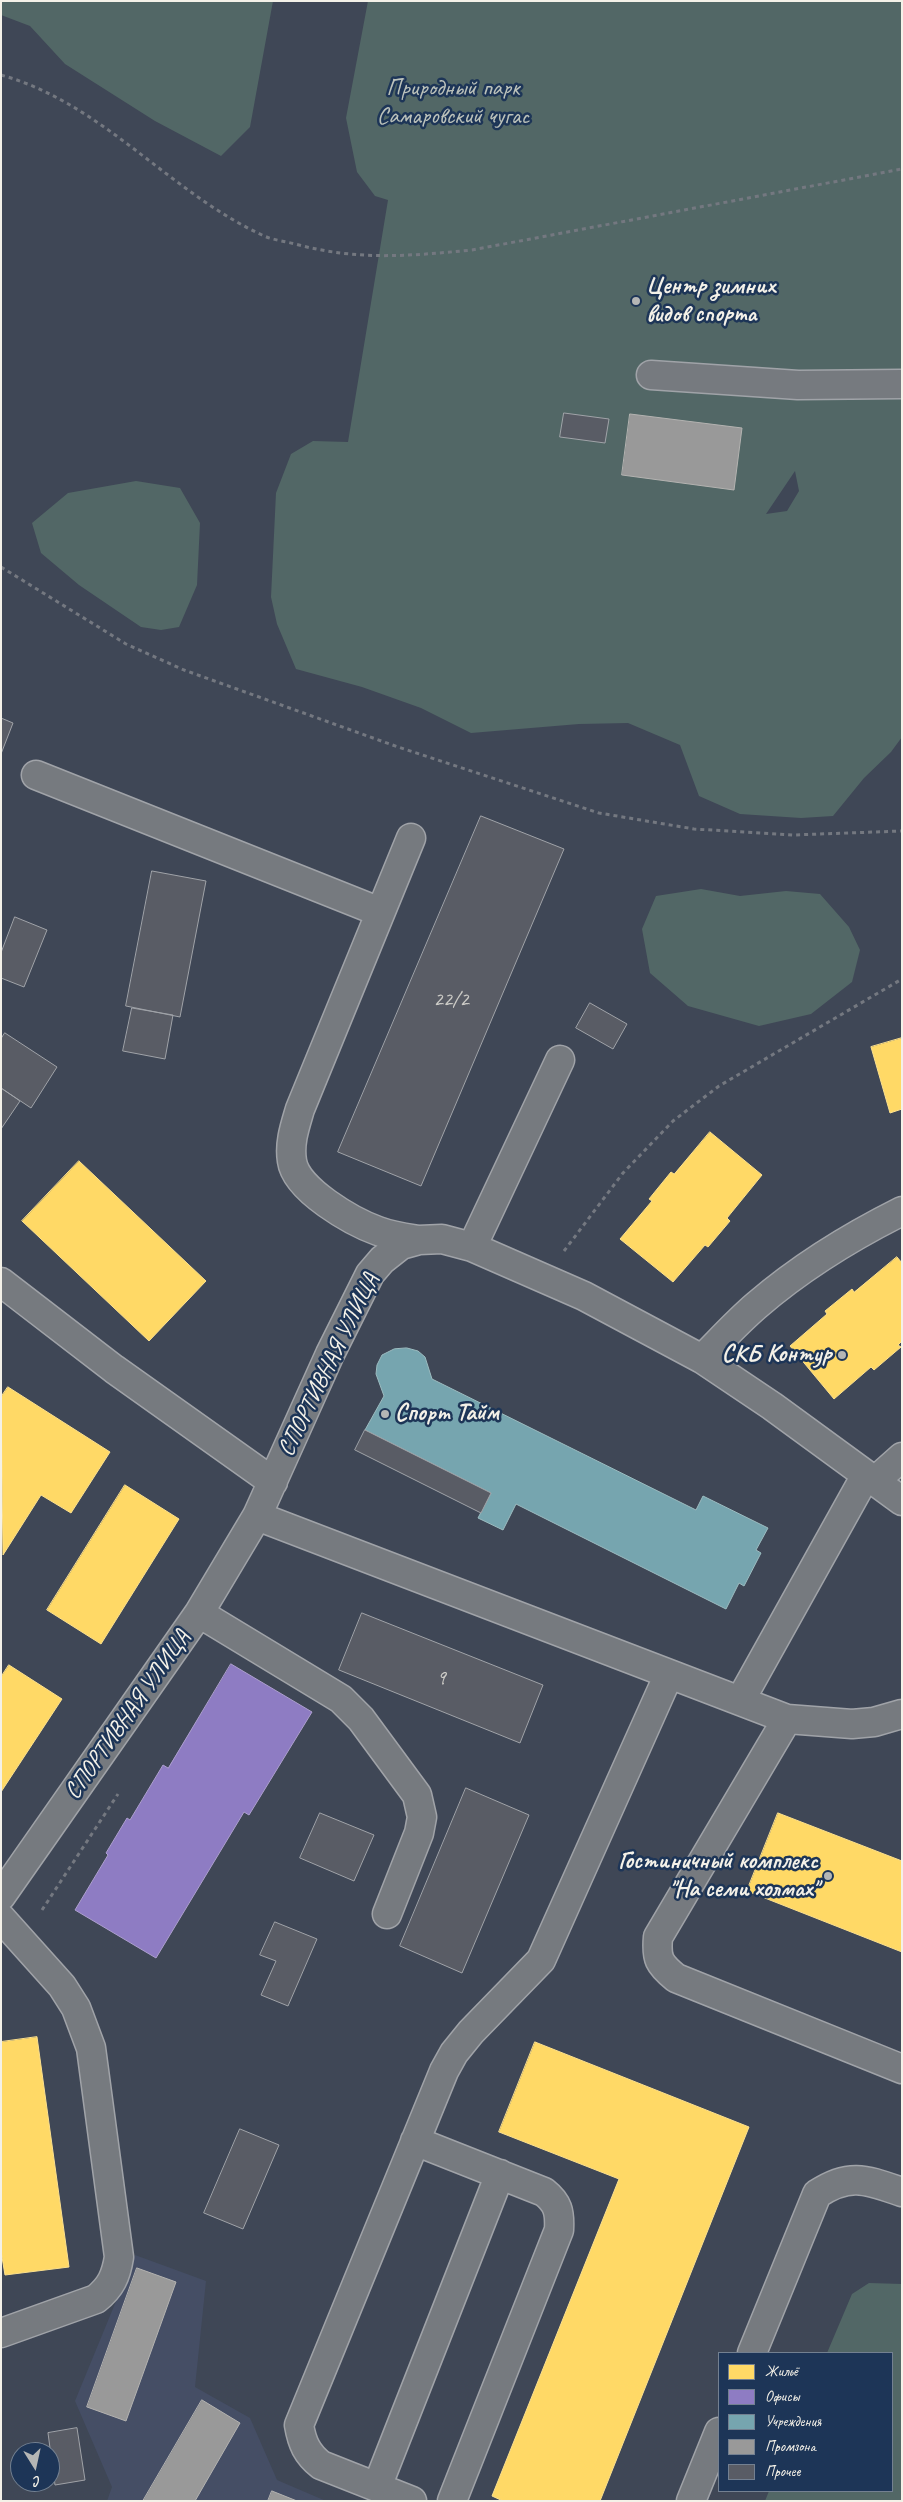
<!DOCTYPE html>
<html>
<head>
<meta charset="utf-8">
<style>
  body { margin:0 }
  #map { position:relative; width:903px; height:2502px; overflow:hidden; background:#3f4756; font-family:Caveat,sans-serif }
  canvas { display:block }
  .frame { position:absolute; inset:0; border:2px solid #f4f1e8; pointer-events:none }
  .legend { position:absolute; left:718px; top:2352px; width:175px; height:140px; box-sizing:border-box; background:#1d3557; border:1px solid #738091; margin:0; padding:6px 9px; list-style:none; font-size:15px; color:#f4f1e8 }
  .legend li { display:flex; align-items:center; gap:10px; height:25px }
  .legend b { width:25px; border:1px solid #738091 }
  .north { position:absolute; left:10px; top:2442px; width:50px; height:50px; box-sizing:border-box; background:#1d3557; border:1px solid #738091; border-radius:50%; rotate:170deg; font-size:14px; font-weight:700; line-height:20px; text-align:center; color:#f4f1e8 }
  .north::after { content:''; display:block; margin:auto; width:18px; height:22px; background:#b5b6b5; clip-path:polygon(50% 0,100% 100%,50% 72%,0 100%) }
</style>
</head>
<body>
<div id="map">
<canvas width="903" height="2502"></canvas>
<div class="frame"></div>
<ul class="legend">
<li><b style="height:14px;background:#ffd966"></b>Жильё</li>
<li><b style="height:14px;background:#8e7cc3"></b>Офисы</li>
<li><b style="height:14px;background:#76a5af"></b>Учреждения</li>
<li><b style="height:14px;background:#999"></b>Промзона</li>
<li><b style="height:14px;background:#595c65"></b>Прочее</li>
</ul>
<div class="north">С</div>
</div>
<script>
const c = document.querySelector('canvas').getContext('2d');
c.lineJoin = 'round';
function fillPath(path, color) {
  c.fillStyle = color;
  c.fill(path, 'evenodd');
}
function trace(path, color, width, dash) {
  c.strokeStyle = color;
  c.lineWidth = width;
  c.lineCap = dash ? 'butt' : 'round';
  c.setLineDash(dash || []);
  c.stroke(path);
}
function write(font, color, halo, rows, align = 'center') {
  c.font = font + ' Caveat,sans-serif';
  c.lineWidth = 5;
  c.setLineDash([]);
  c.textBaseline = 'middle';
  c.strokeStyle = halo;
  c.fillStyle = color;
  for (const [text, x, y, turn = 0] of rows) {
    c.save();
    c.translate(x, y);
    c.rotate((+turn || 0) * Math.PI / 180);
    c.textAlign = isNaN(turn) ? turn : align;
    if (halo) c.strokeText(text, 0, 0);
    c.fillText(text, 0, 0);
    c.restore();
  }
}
fillPath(new Path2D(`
  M135,2255l71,26 -11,106 55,31 27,62 49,21h-219l5,-14 -37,-86z`), '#454e65');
fillPath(new Path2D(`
  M1,1h272l-23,126 -29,29 -66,-35 -90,-57 -35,-38 -29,-11z
  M368,1h534v736l-11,15 -27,26 -31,38 -32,2 -61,-4 -41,-18 -19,-51 -52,-22 -49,1 -108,9 -50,-25 -59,-21 -66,-18 -19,-45 -6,-27 5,-104 15,-39 22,-13 35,1 40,-242 -13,-4 -18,-24 -11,-54zM795,471l4,20 -12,20 -21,3z
  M136,481l44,7 20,35 -3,62 -18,42 -18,3 -20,-3 -62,-42 -38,-32 -9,-30 36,-30z
  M701,889l39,7 46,-5 34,3 29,33 11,23 -8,32 -41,32 -52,12 -71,-20 -38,-33 -8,-44 14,-33z
  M869,2283l33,1v217h-137l4,-10h123v-138h-65l25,-59z`), '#526766');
const homes = new Path2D(`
  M902,1038v71l-12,4 -19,-66z
  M710,1132l52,43 -35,43 3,3 -22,26 -3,-2 -32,37 -53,-43 32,-38 -3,-2 22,-27 3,2z
  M79,1161l127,120 -57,60 -127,-120z
  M897,1257l5,6v78l-4,4 3,2 -27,23 -3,-3 -37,32 -44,-53 37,-32 -2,-3 27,-22 2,3z
  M8,1387l102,65 -39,61 -30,-18 -38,60 -2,-158z
  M125,1485l54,34 -78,125 -54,-34z
  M9,1665l53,34 -61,93v-115z
  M778,1813l124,48v91l-155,-61z
  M37,2037l32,230 -64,8 -4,-24v-209z
  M535,2042l214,85 -149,374h-97l-11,-5 127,-317 -120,-47z`);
fillPath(homes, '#ffd966');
trace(homes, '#fce08d', 1);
const offices = new Path2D(`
  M231,1664l81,48 -63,103 -5,-3 -88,146 -81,-48 33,-55 -2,-2 21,-35 3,2 33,-55 5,3z`);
fillPath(offices, '#8e7cc3');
trace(offices, '#ad9fce', 1);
const public = new Path2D(`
  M407,1348l11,3 7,6 7,22 264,131 7,-14 65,32 -12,22 5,3 -17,33 -5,-3 -13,26 -210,-105 -13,26 -25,-12 13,-25 -126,-63 19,-34 -8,-22 1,-9 5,-10 12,-6z`);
fillPath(public, '#76a5af');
trace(public, '#9cbcc0', 1);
const industry = new Path2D(`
  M630,414l112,14 -8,62 -112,-15z
  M137,2268l39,14 -50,139 -39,-14z
  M202,2400l38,23 -45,78h-52z
  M272,2491l25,10h-29z`);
fillPath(industry, '#999');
trace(industry, '#b4b3b1', 1);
const building = new Path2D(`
  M564,413l45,6 -4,24 -45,-6z
  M1,718l12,5 -12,31z
  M481,816l83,33 -143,337 -83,-34z
  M152,871l54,10 -26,136 -54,-11z
  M15,917l32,13 -23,57 -23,-9v-25z
  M590,1003l37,21 -14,25 -37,-21z
  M132,1008l41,7 -8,44 -42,-8z
  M5,1033l52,34 -26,41 -30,-20v-49z
  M1,1088l19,13 -19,28z
  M365,1430l126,63 -10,20 -126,-63z
  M362,1613l181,72 -23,58 -181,-73z
  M466,1788l63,27 -67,158 -62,-27z
  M320,1813l54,22 -20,46 -54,-23z
  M275,1922l42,17 -29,67 -27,-11 15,-34 -16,-6z
  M240,2129l39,16 -36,84 -39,-16z
  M77,2428l8,52 -30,5 -7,-52z`);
fillPath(building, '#595c65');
trace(building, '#a0a3a8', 1);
const minor = new Path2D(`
  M651,375l147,10 104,-1
  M36,775l344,137
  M411,838l-111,271c-5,17 -11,34 -8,52 4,29 61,61 86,70 13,5 28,7 41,9
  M472,1247l88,-187
  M1,1282l113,87 159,113
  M702,1359c18,-18 35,-37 55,-54 44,-38 93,-68 145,-94
  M875,1481l27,-24
  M257,1516l530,203 65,5 22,-2 28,-8
  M199,1613l142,86 20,20 56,76 5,22 -3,16 -32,81
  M740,1701l126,-226
  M787,1719l-129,218c-2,22 1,27 18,41l226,91
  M1,1896l198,-283 58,-97 73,-162 40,-80 12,-14 19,-15 18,-5 23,-1 30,8 112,49 118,63 70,47 130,95
  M1,1918l61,68 14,22 15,40 28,209c-3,19 -8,30 -23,42l-95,34
  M415,2141l129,51c14,11 16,20 15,38l-107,271
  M752,2353l65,-159c33,-22 50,-14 85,-2
  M377,2487l123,-313
  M412,2501l-91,-36c-14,-11 -19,-22 -22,-40l145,-354 10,-18 17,-21 70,-72 128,-286
  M691,2501l28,-69`);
trace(minor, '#a0a3a8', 31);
trace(new Path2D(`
  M1,75c101,28 168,117 261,160 10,5 22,6 33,9 63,17 113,12 177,6l430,-81
  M1,567l125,77 58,26 214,77 201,66 95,16 99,6 109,-4
  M564,1251l59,-78 50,-52 46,-35 183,-107
  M42,1910l76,-116`), '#747880', 3, [4, 4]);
trace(minor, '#767a7f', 28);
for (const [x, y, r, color] of [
  [636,301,5,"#b5b6b5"],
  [842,1355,5,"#b5b6b5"],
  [385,1414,5,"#b5b6b5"],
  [828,1876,5,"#b5b6b5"]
]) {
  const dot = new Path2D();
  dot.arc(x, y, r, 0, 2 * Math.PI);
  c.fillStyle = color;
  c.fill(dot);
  trace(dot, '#1d3557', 2);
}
write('21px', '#cdccc7', null, [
  ["22/2",451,1000],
  ["9",441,1678]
]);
write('24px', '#bcc2bb', '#1d3557', [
  ["Природный парк",453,89],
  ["Самаровский чугас",453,117]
]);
write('bold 24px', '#f4f1e8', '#1d3557', [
  ["Центр зимних",646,287],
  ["видов спорта",646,315],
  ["СКБ Контур",832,1355,"right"],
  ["Спорт Тайм",395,1414],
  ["Гостиничный комплекс",818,1862,"right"],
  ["\"На семи холмах\"",818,1890,"right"]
], 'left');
write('24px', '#f4f1e8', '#1d3557', [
  ["СПОРТИВНАЯ УЛИЦА",329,1365,-64],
  ["СПОРТИВНАЯ УЛИЦА",128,1715,-55]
]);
</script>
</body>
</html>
